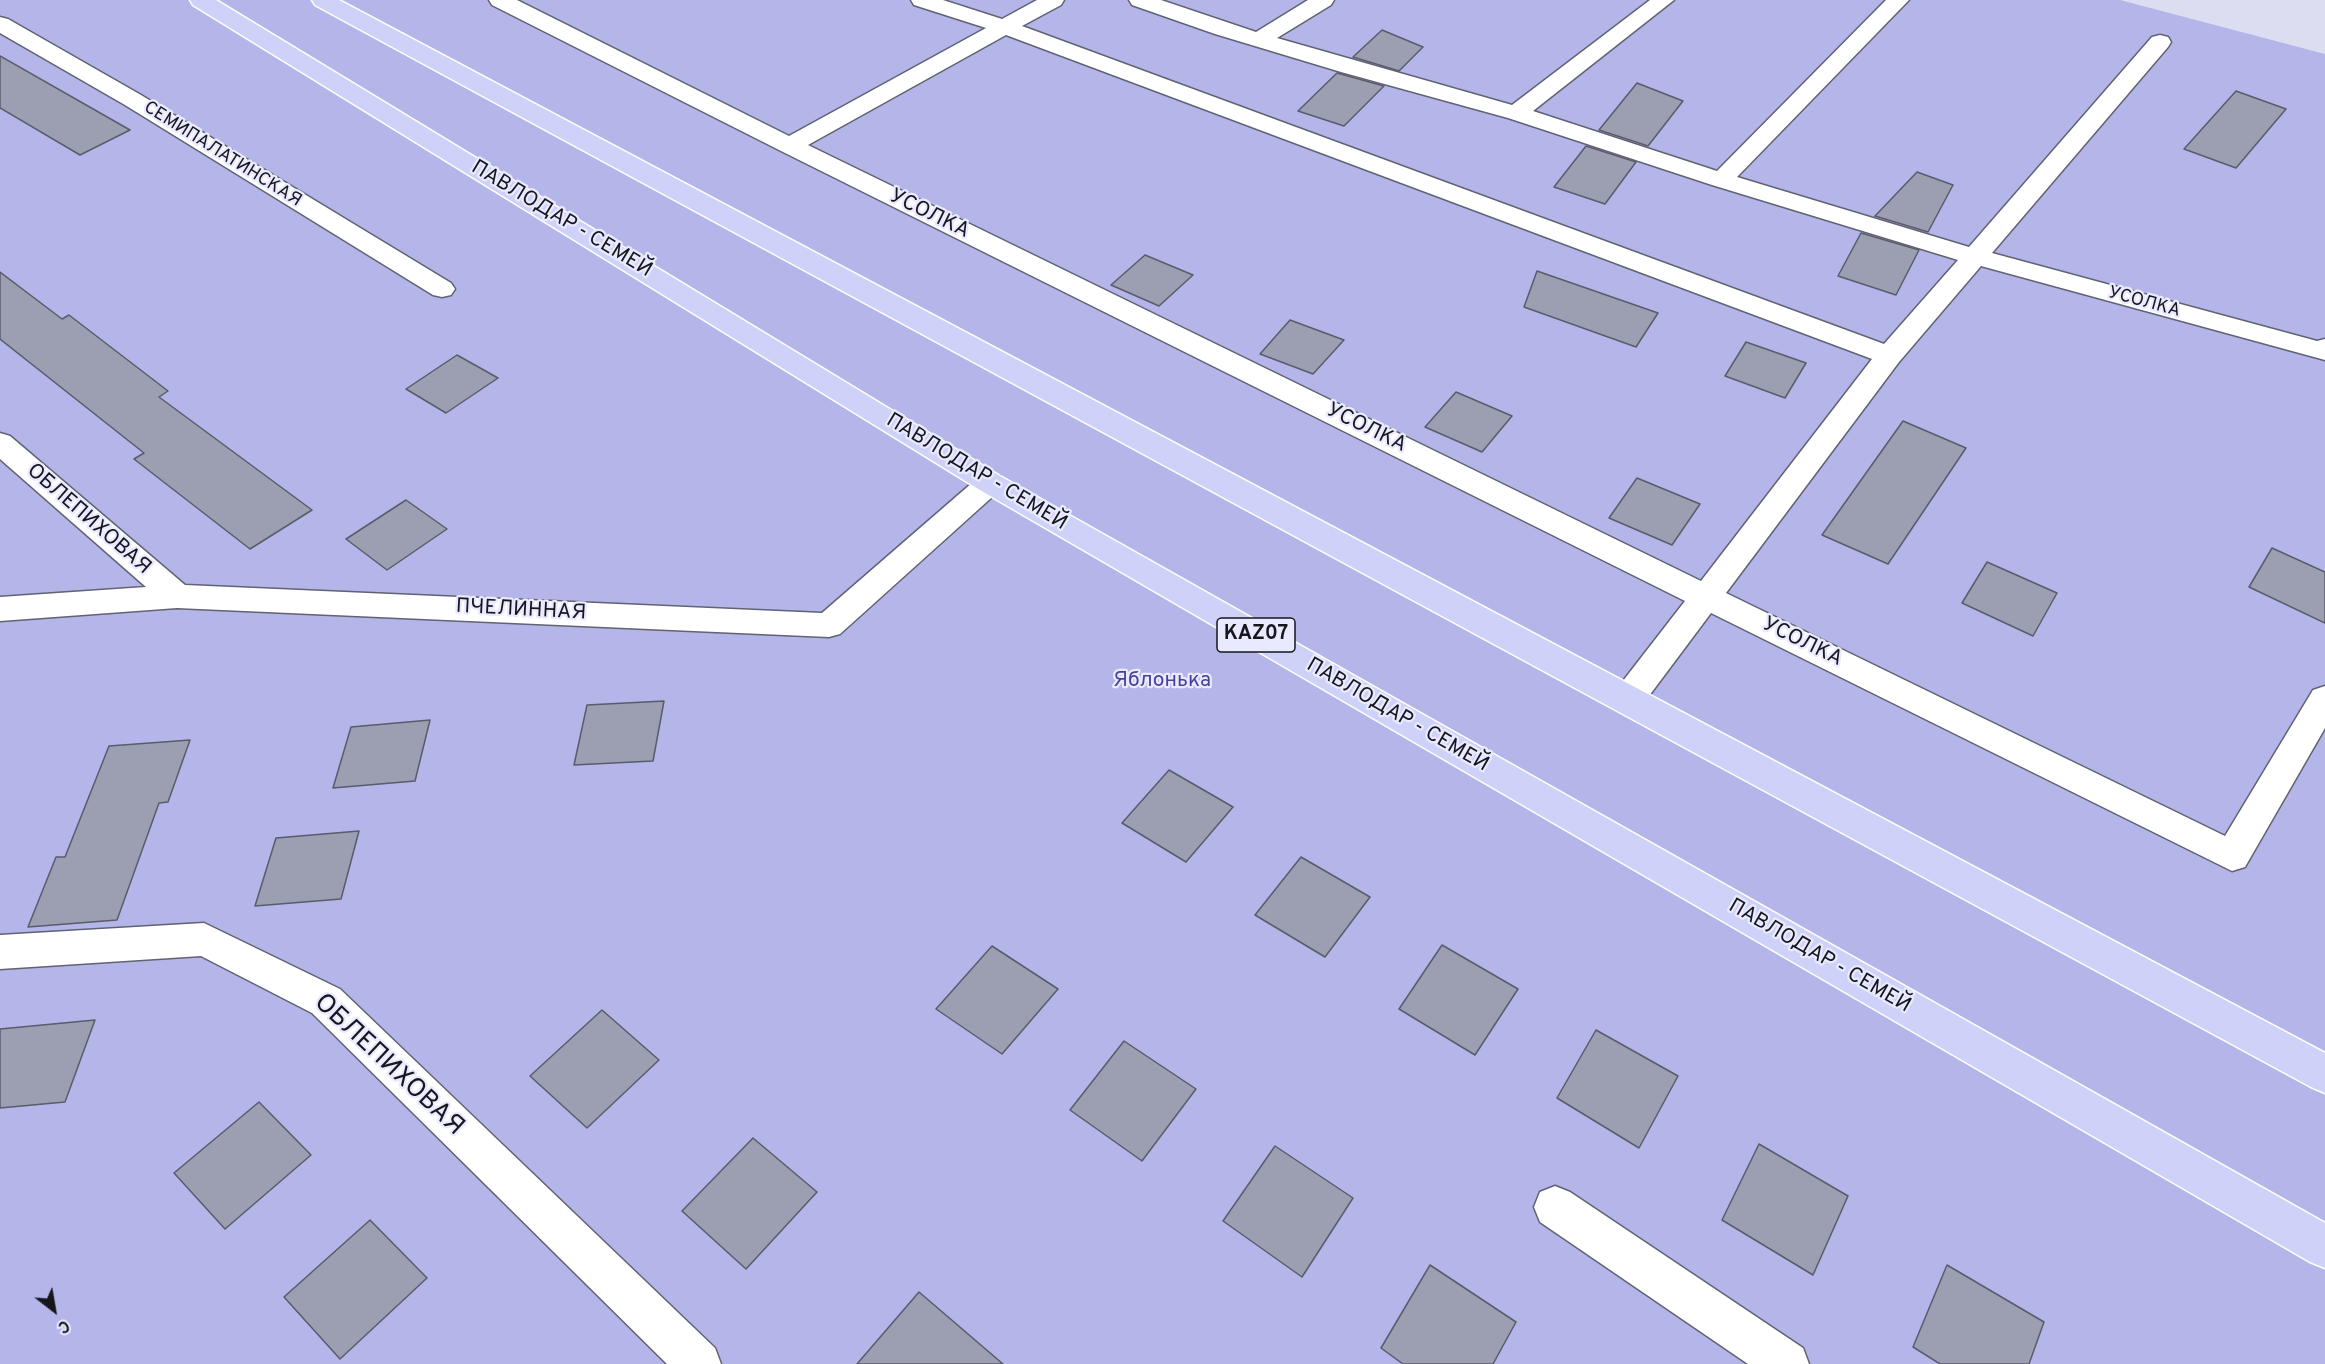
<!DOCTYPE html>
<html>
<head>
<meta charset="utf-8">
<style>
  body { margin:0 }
  #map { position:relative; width:2325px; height:1364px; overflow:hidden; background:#dcddf1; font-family:Overpass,sans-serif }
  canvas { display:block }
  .north { position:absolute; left:24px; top:1280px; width:60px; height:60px; -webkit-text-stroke:4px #e9eaff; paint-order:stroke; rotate:149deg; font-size:16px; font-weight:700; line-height:24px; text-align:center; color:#16161d }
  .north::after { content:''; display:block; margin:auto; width:21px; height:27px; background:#16161d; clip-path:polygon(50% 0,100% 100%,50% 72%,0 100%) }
</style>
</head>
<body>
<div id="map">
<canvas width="2325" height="1364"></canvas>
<div class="north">С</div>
</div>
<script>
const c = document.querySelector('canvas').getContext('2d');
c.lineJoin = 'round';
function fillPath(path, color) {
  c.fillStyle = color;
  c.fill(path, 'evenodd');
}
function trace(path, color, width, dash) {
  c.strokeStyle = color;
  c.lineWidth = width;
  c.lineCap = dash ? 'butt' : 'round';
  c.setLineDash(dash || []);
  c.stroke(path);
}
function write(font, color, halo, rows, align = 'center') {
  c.font = font + ' Overpass,sans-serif';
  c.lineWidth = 4.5;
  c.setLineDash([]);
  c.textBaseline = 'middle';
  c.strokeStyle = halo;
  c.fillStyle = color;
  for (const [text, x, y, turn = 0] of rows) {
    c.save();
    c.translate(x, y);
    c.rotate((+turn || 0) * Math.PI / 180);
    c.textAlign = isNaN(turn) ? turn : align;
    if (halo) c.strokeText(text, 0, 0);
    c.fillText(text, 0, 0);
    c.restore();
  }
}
fillPath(new Path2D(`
  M0,0h2120l205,54v1310h-2325z`), '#b4b6e9');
const building = new Path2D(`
  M1382,30l41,17 -24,24 -46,-14z
  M0,56l130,74 -50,25 -80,-47z
  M1337,73l47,13 -40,40 -46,-15z
  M1637,83l46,18 -35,45 -49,-16z
  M2236,91l50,18 -50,59 -52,-19z
  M1586,146l50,16 -31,42 -51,-17z
  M1917,172l36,13 -25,47 -53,-16z
  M1861,233l58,17 -23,45 -58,-19z
  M1145,255l48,20 -34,31 -48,-21z
  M1537,271l121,42 -22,34 -112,-40z
  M0,272l62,47 7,-4 99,76 -9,6 153,113 -62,39 -116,-90 10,-6 -144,-114z
  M1290,320l54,20 -31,34 -53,-20z
  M1746,342l60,21 -21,35 -60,-22z
  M457,355l41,23 -52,35 -40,-24z
  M1456,392l56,24 -30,36 -57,-25z
  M1903,421l63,27 -78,116 -66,-29z
  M1637,478l63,26 -28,41 -63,-27z
  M406,500l41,29 -60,41 -41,-31z
  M2272,548l53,24v51l-76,-36z
  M1987,562l70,31 -24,43 -71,-33z
  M664,701l-11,60 -79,4 13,-60z
  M430,720l-15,61 -82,7 18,-61z
  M190,740l-22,62 -9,1 -42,117 -89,7 28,-70h9l44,-111z
  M1169,770l64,37 -47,55 -64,-39z
  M359,831l-18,68 -86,7 21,-68z
  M1301,857l69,40 -45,60 -70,-42z
  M1442,945l76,44 -43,66 -76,-46z
  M992,946l66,43 -56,65 -66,-45z
  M602,1010l57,50 -72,68 -57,-52z
  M95,1020l-30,82 -65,6v-79z
  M1596,1030l82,46 -39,72 -82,-50z
  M1124,1041l72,48 -54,72 -72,-51z
  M259,1102l52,53 -86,74 -51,-56z
  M753,1138l64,54 -71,77 -64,-58z
  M1759,1144l89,52 -35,79 -91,-55z
  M1275,1146l78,52 -51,79 -79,-56z
  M370,1220l57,58 -87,81 -56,-62z
  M1430,1265l86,57 -23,42h-90l-22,-16z
  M1947,1265l97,57 -15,42h-89l-27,-17z
  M919,1292l84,72h-146z`);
fillPath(building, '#9c9eb1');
trace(building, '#5a5b6c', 1.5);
const minor = new Path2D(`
  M489,0h28l272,136 197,-108 -72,-23 -3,-5h32l59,19 35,-19h27l-3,5 -39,21 862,318 74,-84 -246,-75 -204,-67 -167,-46 -126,-38 -83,-29 -3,-5h32l95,32 52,-32h26l-3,5 -54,33 235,67 138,-105h24l-141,111 184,60 169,-171h23l-172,177 232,70 183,-210 8,-2 8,2 3,5 -3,5 -176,206 325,88 8,-2v21l-344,-94 -82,96 -173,231 499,243 88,-146 12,-4v42l-80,139 -13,4 -521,-258 -71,95 -12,4 -12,-4 -5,-9 5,-9 69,-89 -904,-450 -289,-146zM1006,35l866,324 -171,222 -893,-436z
  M0,17l8,2 133,76 310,188 4,6 -4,6 -9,2 -9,-2 -308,-190 -125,-72z
  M0,433l10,3 175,149 637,28 158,-137 10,-3 10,3 5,7 -5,7 -160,144 -11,3 -652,-29 -177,13v-24l146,-10 -146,-128z
  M204,923l136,66 375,359 6,16h-54l-355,-351 -111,-57 -201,13v-34z
  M1555,1186l15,6 233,156 6,16h-61l-208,-142 -6,-15 6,-15z`);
const trunk = new Path2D(`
  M190,0h26l784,476 1325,747v45l-15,-6 -1330,-772 -787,-485z
  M312,0h27l1986,1053v40l-14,-6 -1996,-1082z`);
trace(minor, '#616273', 3);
trace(trunk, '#fff', 3);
fillPath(minor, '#fff');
fillPath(trunk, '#cfd2f8');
write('18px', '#16161d', '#e9eaff', [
  ["СЕМИПАЛАТИНСКАЯ",222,155,32],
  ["УСОЛКА",2144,303,15]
]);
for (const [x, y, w] of [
  [1256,635,78]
]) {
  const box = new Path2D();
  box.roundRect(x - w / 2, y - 17, w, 34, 4.5);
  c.fillStyle = '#e9eaff';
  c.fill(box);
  trace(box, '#16161d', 1.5);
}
write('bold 20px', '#16161d', null, [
  ["KAZ07",1256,635]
]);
write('21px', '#16161d', '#e9eaff', [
  ["УСОЛКА",929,215,26],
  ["ПАВЛОДАР - СЕМЕЙ",561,220,31],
  ["УСОЛКА",1366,429,26],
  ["ПАВЛОДАР - СЕМЕЙ",976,473,31],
  ["ОБЛЕПИХОВАЯ",88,520,41],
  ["ПЧЕЛИННАЯ",521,611,3],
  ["УСОЛКА",1802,643,26],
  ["ПАВЛОДАР - СЕМЕЙ",1397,716,30],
  ["ПАВЛОДАР - СЕМЕЙ",1819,957,30]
]);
write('21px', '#49429c', '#e9eaff', [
  ["Яблонька",1162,682]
]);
write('26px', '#16161d', '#e9eaff', [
  ["ОБЛЕПИХОВАЯ",388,1066,43]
]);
</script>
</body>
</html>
